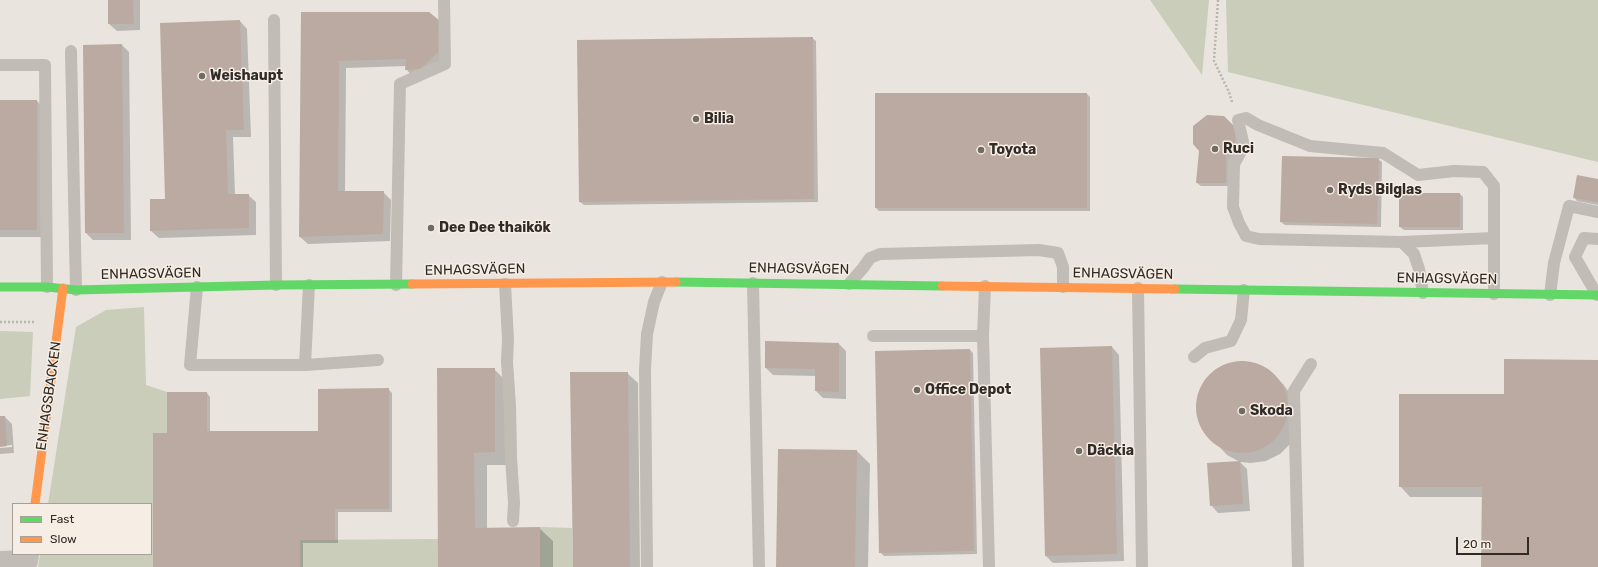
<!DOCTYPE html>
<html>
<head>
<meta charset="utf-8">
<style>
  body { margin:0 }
  #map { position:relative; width:1598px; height:567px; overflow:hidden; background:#e9e4de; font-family:Rubik,sans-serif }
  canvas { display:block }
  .legend { position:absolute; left:12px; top:503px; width:140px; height:52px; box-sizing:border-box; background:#f6eee4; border:1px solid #a7a098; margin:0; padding:5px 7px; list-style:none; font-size:12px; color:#312a26 }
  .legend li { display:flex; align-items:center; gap:8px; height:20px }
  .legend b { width:20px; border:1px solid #a7a098 }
  .scale { position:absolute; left:1456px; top:537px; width:73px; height:18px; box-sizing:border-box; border:2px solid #312a26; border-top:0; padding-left:5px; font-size:12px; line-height:14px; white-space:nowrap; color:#312a26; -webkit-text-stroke:3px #f6eee4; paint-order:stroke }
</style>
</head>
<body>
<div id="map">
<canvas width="1598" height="567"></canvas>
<ul class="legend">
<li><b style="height:5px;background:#63d668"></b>Fast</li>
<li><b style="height:5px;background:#ff974d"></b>Slow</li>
</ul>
<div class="scale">20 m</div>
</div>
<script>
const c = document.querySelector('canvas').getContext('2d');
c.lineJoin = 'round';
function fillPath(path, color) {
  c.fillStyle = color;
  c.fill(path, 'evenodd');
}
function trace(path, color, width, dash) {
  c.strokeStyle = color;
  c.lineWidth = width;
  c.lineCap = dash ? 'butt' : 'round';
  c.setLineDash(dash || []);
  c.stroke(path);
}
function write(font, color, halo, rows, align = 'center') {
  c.font = font + ' Rubik,sans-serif';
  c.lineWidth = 3;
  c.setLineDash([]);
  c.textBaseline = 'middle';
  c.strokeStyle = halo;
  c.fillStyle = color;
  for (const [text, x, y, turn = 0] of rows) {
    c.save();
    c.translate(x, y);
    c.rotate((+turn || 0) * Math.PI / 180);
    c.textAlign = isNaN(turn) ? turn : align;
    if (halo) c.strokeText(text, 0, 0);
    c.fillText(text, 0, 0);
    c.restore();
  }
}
fillPath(new Path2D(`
  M1150,0h59l-7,75z
  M1226,0h372v162l-370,-90z
  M144,307l2,78 21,7v41l-14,134h-115l2,-13h111v-50h-103l28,-177 30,-17z
  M0,331l33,1 -3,64 -30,3z
  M540,527l32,1 1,39h-33z
  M438,539v28h-138v-27z`), '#c9cdb9');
fillPath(new Path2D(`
  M109,0h31v30l-23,1 -8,-7z
  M302,13h127l18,45 -34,19 -7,-8v-3l-60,2 -1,124h38l8,8 -1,41 -82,3 -8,-7z
  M240,21l7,8 4,108h-18l2,58h13l8,7v33l-97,3 -8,-7 15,-31z
  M812,38l4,3 2,161 -234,3 -4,-3z
  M122,45l7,7 2,188h-38l-7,-7z
  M1087,94l3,3v114h-211l-3,-3z
  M0,101h37l7,7v129h-44z
  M1239,132l-1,18 -8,9 -1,27h-28l-4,-3 3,-32z
  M1378,159l4,3 -1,65 -96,-2 -4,-3z
  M1598,180v25l-21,-4 -3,-4z
  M1460,194l3,3v33h-59l-4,-3z
  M839,344l7,7v48l-23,-1 -7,-7v-15l-43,-1 -7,-7z
  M1112,347l7,8 5,206 -71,2 -7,-7z
  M970,350l3,3 4,201 -93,2 -4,-4z
  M1598,361v206h-116v-70h-72l-10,-11 105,-91z
  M1243,362l15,3 14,8 11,11 11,15 -3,44 -11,11 -14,7 -15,2 -11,-1 -13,-7 -22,-23 -7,-14v-16l6,-18 10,-12 14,-8z
  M494,369l13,13 1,83h-21v64l52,-1 14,13v26h-114z
  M627,373l11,10 2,184h-66z
  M388,389l4,4v119h-54v31h-35v24h-149l14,-133 39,-41 3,4v35h109z
  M0,417h5l7,7 2,29 -14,1v-6l12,-1v-2l-12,1z
  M857,451l13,13 -2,103h-91z
  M1240,462l7,7 3,42 -32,2 -7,-8z`), '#0003');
fillPath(new Path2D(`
  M108,0h25l1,24h-26z
  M301,12h128l11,9v29l-19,19 -16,1 1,-11 -67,2 -1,130h46l-1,43 -84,3z
  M240,20l4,110h-18l2,64h21v34l-99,3v-32h15l-5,-176z
  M813,37l1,162 -235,3 -2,-162z
  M122,44l2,189h-39l-2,-188z
  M875,93h212v115h-212z
  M0,100h37v130h-37z
  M1207,115l17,1 12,12 -1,18 -9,9v28h-30l3,-32 -6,-7v-18z
  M1282,156l97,2 -2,66 -97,-2z
  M1577,175l21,4v23l-25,-4z
  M1399,193h61v34h-61z
  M765,341l74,2v49l-24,-1v-22l-50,-1z
  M1112,346l5,208 -72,2 -5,-208z
  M970,349l4,202 -95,2 -4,-202z
  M1504,359l94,1v207h-117l1,-80h-83v-93h105z
  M1196 407a46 46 0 1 1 92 0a46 46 0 1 1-92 0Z
  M437,368h58v84l-21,1 1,75 65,-1v40h-102z
  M570,372h58l2,195h-57z
  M389,388v121h-54v31h-35v27h-147v-134h14v-41h40v39h111v-42z
  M0,416h5l2,30 -7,1z
  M778,449l79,1 -2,117h-79z
  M1240,461l3,43 -33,2 -3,-43z`), '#bbaaa1');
trace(new Path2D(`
  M1218,0l-4,61 15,31 3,10
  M0,322h36`), '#bab5b0', 2.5, [2, 2]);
trace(new Path2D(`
  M274,20l2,265
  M71,51l5,239
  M0,65h45l2,222
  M1402,242l12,12 5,15 4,24
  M753,283l6,284
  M505,284l3,55 -1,23 3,44 1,51 3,46 -1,18
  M849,284l14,-16 7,-10 10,-4 159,-4 19,3 5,14v20
  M396,285l4,-201 45,-20 -1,-64
  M985,286l-2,50 6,231
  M197,287l-7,78h115l73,-5
  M1138,288l4,279
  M1494,294v-108l-11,-14 -29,-1 -36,4 -35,-22 -73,-7 -52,-21 -12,-7 -8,2 6,26 -10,18 -1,43 6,16 7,13 13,3 143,3 92,-4
  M1550,295l4,-32 15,-57 29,6
  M1597,295l-22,-38 9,-19 14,1
  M873,336h110
  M1194,357l11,-9 26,-7 10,-21 3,-30
  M305,365l4,-80
  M647,567l-2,-197 2,-36 7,-32 8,-20
  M1298,567l-4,-176 17,-27`), '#c2bcb7', 12);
trace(new Path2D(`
  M0,562l27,-1 1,-7`), '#c2bcb7', 22);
trace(new Path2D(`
  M676,282l266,4
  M0,287h47l29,3 200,-5 136,-1
  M1175,289l423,6`), '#63d668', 9);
trace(new Path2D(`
  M412,284l264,-2
  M942,286l233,3
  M35,504l28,-216`), '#ff974d', 9);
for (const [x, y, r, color] of [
  [202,76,4,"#716b66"],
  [696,119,4,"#716b66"],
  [1215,149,4,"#716b66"],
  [981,150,4,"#716b66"],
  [1330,190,4,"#716b66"],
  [431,228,4,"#716b66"],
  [917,390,4,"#716b66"],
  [1242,411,4,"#716b66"],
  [1079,451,4,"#716b66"]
]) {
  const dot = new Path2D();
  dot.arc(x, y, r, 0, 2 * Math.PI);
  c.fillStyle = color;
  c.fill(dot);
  trace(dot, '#f6eee4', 1.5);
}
write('bold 14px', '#312a26', '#f6eee4', [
  ["Weishaupt",210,76],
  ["Bilia",704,119],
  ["Ruci",1223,149],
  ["Toyota",989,150],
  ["Ryds Bilglas",1338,190],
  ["Dee Dee thaikök",439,228],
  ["Office Depot",925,390],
  ["Skoda",1250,411],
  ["Däckia",1087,451]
], 'left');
write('14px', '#312a26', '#f6eee4', [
  ["ENHAGSVÄGEN",799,269,1],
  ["ENHAGSVÄGEN",475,270,-1],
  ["ENHAGSVÄGEN",151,274,-1],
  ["ENHAGSVÄGEN",1123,274,1],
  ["ENHAGSVÄGEN",1447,279,1],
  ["ENHAGSBACKEN",49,396,-82]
]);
</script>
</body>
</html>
